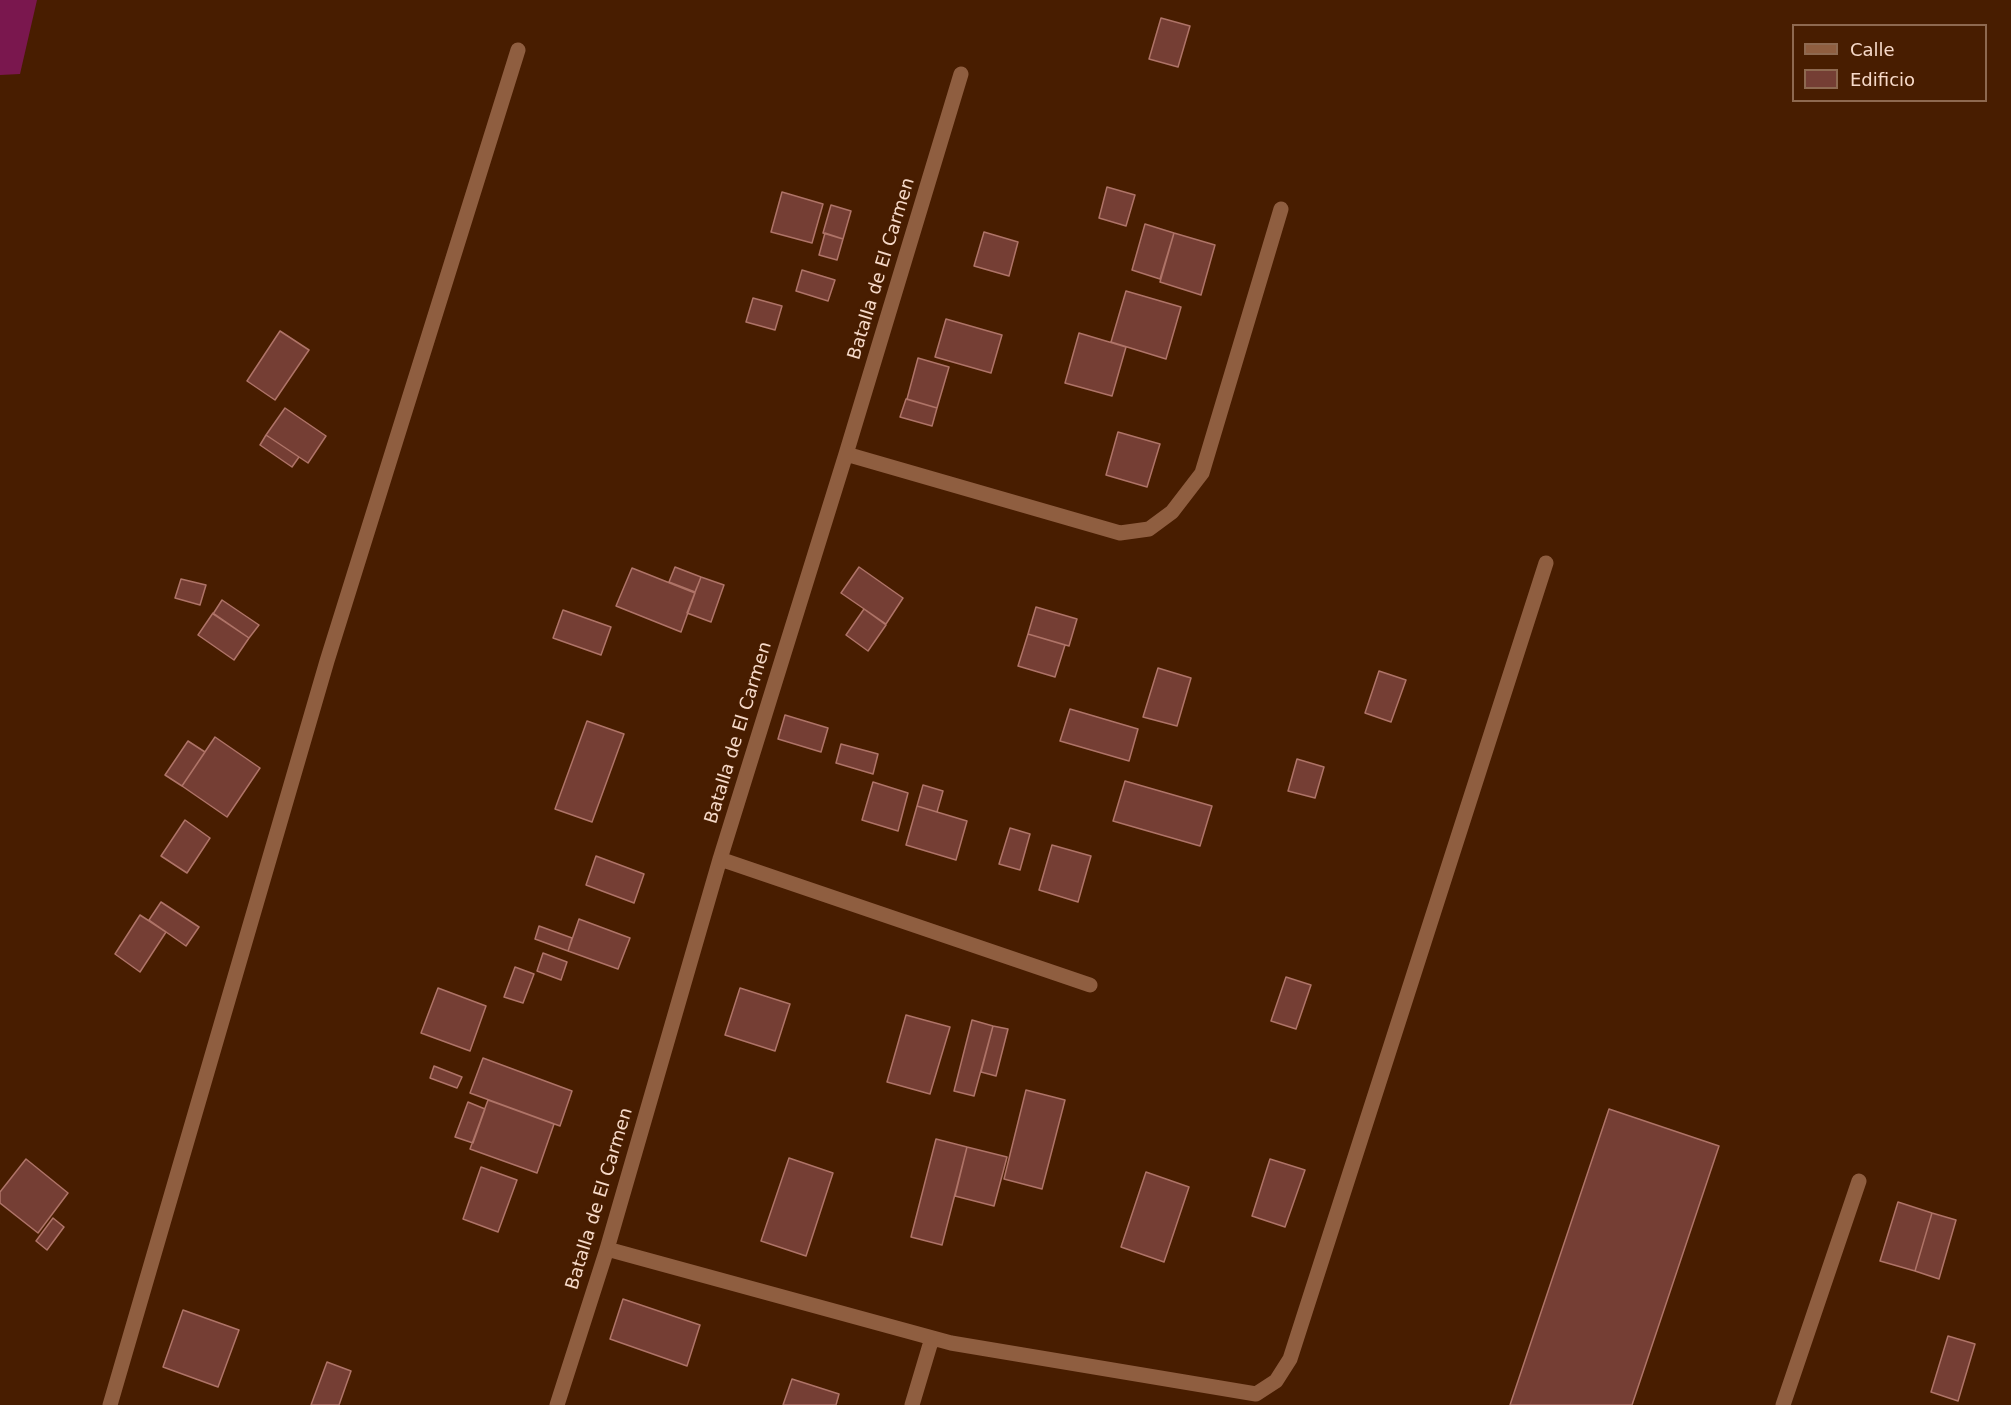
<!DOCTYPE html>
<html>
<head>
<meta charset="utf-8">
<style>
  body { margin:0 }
  #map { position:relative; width:2011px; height:1405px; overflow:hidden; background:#481d00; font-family:"DejaVu Sans",sans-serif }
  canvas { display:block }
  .legend { position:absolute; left:1792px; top:24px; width:195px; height:78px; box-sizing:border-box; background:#481d00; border:2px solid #8e6950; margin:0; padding:8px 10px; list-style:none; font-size:18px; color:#f7dac9 }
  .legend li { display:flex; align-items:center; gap:12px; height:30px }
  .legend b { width:30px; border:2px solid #8e6950 }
</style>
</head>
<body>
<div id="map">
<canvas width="2011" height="1405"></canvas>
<ul class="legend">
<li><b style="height:8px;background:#8f5e40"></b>Calle</li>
<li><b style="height:16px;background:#753e34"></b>Edificio</li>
</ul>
</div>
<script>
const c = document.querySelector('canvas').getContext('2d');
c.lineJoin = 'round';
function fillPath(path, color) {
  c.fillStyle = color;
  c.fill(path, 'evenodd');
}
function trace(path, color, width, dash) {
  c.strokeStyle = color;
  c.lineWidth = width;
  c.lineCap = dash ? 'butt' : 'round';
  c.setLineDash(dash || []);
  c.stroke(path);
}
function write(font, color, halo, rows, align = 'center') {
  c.font = font + ' "DejaVu Sans",sans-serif';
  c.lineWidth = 5;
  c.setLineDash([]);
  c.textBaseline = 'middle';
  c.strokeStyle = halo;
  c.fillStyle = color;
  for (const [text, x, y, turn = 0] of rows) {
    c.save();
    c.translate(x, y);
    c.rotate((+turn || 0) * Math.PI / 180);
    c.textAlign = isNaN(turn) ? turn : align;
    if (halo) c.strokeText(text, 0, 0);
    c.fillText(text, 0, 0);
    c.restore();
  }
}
fillPath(new Path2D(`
  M0,0h37l-17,74 -20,1z`), '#7a174e');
const building = new Path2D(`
  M1161,18l29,8 -12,41 -29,-8z
  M1107,187l28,8 -9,31 -27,-8z
  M782,192l41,12 -11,39 -41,-11z
  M831,205l20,6 -8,28 -20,-6z
  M1145,224l29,9 -14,46 -28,-9z
  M984,232l34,10 -9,34 -35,-10z
  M825,233l18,6 -6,21 -18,-5z
  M1174,233l41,12 -14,50 -41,-13z
  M802,270l33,10 -7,21 -32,-10z
  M1126,291l55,16 -15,52 -55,-17z
  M753,298l29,8 -7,24 -29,-8z
  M946,319l56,16 -11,38 -56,-16z
  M280,331l29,19 -34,50 -28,-19z
  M1079,333l47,14 -14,49 -47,-13z
  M918,358l31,9 -12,41 -30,-9z
  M906,399l31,9 -5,18 -32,-9z
  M285,408l41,28 -18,27 -42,-28z
  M1118,432l42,12 -13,43 -41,-12z
  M266,435l33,22 -7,10 -32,-22z
  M675,567l26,10 -6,15 -26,-10z
  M859,567l44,31 -17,26 -45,-31z
  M632,568l63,25 -14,39 -65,-26z
  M701,577l23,8 -13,37 -24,-9z
  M181,579l25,6 -6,20 -25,-7z
  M222,600l37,25 -10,13 -36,-24z
  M1036,607l41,12 -8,27 -41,-12z
  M864,609l22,16 -18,26 -22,-16z
  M563,610l48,17 -10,28 -48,-17z
  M213,613l36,25 -15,22 -36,-25z
  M1028,634l37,11 -10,32 -37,-11z
  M1158,668l33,10 -14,48 -34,-9z
  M1379,671l27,9 -15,42 -26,-9z
  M1070,709l68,20 -9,32 -69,-20z
  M785,715l43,13 -7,24 -43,-13z
  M587,721l37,13 -32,88 -37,-13z
  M215,737l45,31 -33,49 -45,-31z
  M188,741l17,11 -23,34 -17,-11z
  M841,744l37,10 -5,20 -37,-11z
  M1297,759l27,8 -9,31 -27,-7z
  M1125,781l87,25 -12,40 -87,-25z
  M873,782l35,11 -10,38 -36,-11z
  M923,785l20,6 -6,21 -20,-6z
  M917,806l50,15 -11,39 -50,-15z
  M185,820l25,18 -23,35 -26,-17z
  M1010,828l20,6 -10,36 -21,-6z
  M1052,845l39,11 -13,46 -39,-12z
  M596,856l48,18 -10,29 -48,-18z
  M161,902l38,25 -13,19 -37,-26z
  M140,915l26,17 -26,40 -25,-18z
  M579,919l51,19 -12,31 -50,-18z
  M539,926l33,12 -4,13 -33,-12z
  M543,953l24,9 -6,18 -24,-9z
  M515,967l19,7 -11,29 -19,-6z
  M1286,977l25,8 -15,44 -25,-8z
  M438,988l48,18 -16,45 -49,-18z
  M740,988l50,16 -15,47 -50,-16z
  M906,1015l44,12 -20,67 -43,-12z
  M972,1020l21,6 -19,70 -20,-5z
  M993,1026l15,3 -12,47 -15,-4z
  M483,1058l89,33 -12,35 -90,-33z
  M434,1066l28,11 -5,11 -27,-10z
  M1026,1090l39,10 -23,89 -38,-10z
  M488,1100l66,24 -17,49 -67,-24z
  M468,1102l17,7 -12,34 -18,-6z
  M1609,1109l110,37 -87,259h-122z
  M936,1139l31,8 -25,98 -31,-8z
  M967,1147l40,10 -13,49 -39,-10z
  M789,1158l44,15 -27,83 -45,-15z
  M26,1159l42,34 -30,40 -38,-30v-11z
  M1270,1159l35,11 -20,57 -33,-11z
  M481,1167l36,13 -19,52 -35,-13z
  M1146,1172l43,15 -25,75 -43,-15z
  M1898,1202l34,11 -17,58 -35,-10z
  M1932,1213l24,7 -17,59 -24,-8z
  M53,1218l11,9 -17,23 -11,-9z
  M623,1299l77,26 -13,41 -77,-27z
  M183,1310l56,20 -21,57 -55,-20z
  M1948,1336l27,8 -17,57 -27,-9z
  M327,1362l24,9 -12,34h-28z
  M792,1379l47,15 -3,11h-53z`);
fillPath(building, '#753e34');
trace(building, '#af7468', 1.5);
trace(new Path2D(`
  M846,454l274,79 29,-4 23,-17 30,-39 79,-264
  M720,859l370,126
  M607,1249l344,94 305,51 20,-13 14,-22 256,-796
  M110,1405l217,-744 191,-611
  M557,1405l50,-156 113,-390 126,-405 115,-380
  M912,1405l20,-67
  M1783,1405l76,-224`), '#8f5e40', 15);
write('18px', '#f7dac9', '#481d00', [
  ["Batalla de El Carmen",882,269,-73],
  ["Batalla de El Carmen",739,733,-73],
  ["Batalla de El Carmen",600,1199,-73]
]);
</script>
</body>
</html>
